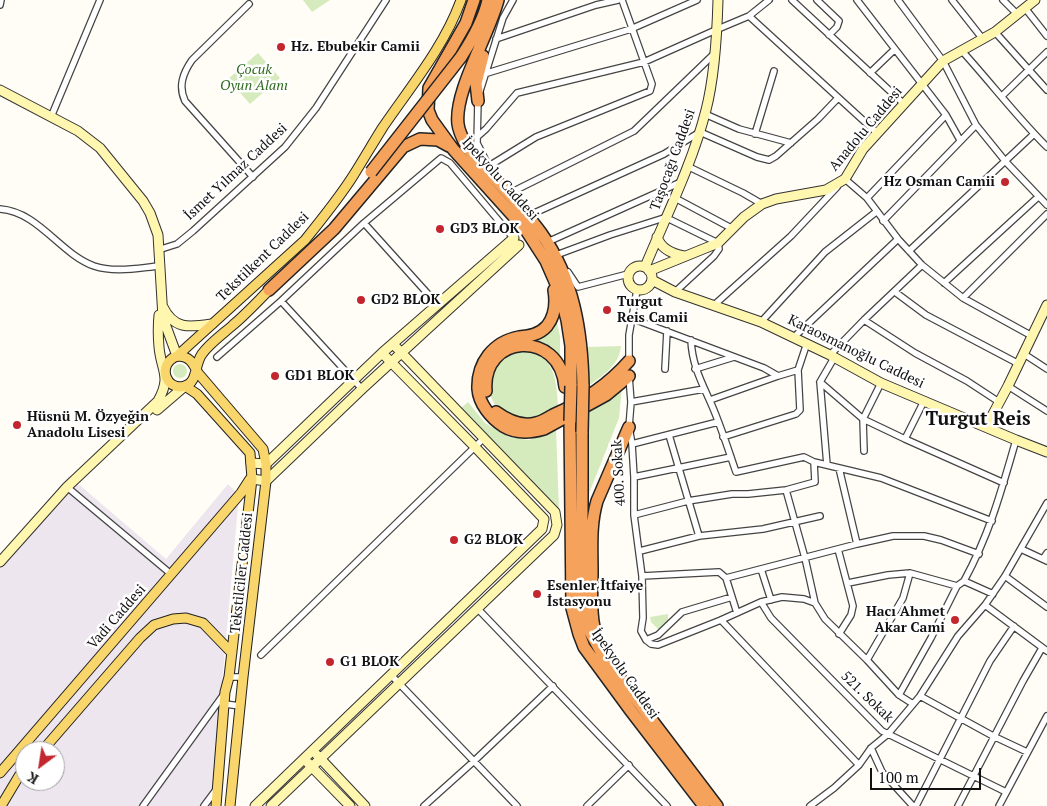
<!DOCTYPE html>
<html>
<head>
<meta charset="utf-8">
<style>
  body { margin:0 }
  #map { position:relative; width:1047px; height:806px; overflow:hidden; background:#fffdf5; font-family:"PT Serif",serif }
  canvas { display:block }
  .north { position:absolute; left:15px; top:741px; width:50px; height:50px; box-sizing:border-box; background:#fff; border:1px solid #a0a0a0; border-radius:50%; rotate:211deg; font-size:14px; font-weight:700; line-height:20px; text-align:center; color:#111 }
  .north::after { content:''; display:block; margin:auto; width:18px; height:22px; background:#c4262e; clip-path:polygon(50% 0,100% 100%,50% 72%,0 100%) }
  .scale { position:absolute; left:870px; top:768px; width:111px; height:22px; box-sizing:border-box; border:2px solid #111; border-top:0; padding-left:6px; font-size:15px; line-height:18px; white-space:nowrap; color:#111; -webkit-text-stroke:4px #fff; paint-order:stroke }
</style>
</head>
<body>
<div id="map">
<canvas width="1047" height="806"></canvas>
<div class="north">K</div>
<div class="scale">100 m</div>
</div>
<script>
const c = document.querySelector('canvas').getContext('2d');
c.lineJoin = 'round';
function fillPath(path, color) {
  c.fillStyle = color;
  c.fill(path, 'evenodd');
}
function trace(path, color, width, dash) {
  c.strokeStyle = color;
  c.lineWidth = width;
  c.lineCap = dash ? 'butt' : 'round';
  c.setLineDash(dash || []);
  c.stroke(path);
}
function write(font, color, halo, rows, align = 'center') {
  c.font = font + ' "PT Serif",serif';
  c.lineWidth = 5;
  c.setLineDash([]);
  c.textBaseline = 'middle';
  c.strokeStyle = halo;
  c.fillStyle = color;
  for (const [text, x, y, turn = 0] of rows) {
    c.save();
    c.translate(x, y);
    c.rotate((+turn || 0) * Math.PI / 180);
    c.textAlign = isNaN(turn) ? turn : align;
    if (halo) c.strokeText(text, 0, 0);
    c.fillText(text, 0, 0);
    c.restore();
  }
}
fillPath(new Path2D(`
  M69,476l97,83 62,-75 11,11 -28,311h-211v-251zM25,751h30v30h-30z`), '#eee6ef');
fillPath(new Path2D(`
  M303,0h27l-18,12z
  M258,53l22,25 -30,26 -22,-25z
  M555,315l5,21v23l-10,-12 -15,-7z
  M621,346c-2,20 -18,29 -33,40l-1,-39z
  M516,352c37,-2 40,22 42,53l-22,12 -11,2 -22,-6 -8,-8 -5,-10 -1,-11 8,-21 8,-7z
  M173 371a7 7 0 1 1 14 0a7 7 0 1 1-14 0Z
  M622,386l-3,32 -33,83 2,-89z
  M468,402l17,21 24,14 20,3 27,-12 3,84 -99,-103z
  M668,614v7l-5,8h-5l-7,-7 -1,-5z`), '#d5ebbd');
const street = new Path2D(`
  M792,0l112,104
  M817,0l22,21 -2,6 -8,8
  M857,0l89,115 14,25
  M898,0l45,61 33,64 30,37 41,43
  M952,0l30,38
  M1003,0l14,14
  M249,4l-57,56c-9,13 -14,26 -7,41l68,76
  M0,5l1,-5
  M1025,8l22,28
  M749,16l128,117
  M995,32l52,58
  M496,39l100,-34 22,-5
  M962,51c29,32 55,66 85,96
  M870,73l25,-24
  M484,74l147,-45 66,-29
  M480,91l23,-73 10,-18
  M1002,96l45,-44
  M478,100l-1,43 11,22
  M705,114l34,15 52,14
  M51,117l49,-117
  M755,134l19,-63
  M477,137l9,-8 31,-36 127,-31 74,-33 31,-13 20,-16
  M489,166l47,-29 114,-46 2,-7 -30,-84
  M687,166l56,27 19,11
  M844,180l1,-1 22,19 31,41 24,26 41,33 69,38
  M512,192l122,-61 81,-78
  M675,198l58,31
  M867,198l79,-83
  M0,209c39,3 59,44 94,57 21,7 44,2 65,0
  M530,215l134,-61 36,-22 57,25 12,3 7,-4 42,-37 20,-21
  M671,220l47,23 1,6 -5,7 -39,36
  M883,221l93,-96
  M364,223l73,81
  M552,240l129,-58
  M158,250l19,-6 16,-13 92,-84 31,-39 70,-108
  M909,251l125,-117
  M559,254l51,-19 57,-18
  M568,272l10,15 50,-13
  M944,283l94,-86
  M895,292l31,23 93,49
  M963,298l84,-84
  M281,301l81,88
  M713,306l78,-70 46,-49
  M631,318l133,50 14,8 20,-6 9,-27
  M864,320l51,33 52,28 32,21
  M761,322l64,-70 51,-40
  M794,337l104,-98
  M1024,354l23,15
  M830,355l34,-35 58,-55
  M217,357l64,-56 83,-78 77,-65 9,5 65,77
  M629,362v-27l8,-45
  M665,369l2,-38
  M695,369l39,-12
  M629,376l2,26 -2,25 3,17 2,33v38l8,61 1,42 -2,13 5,9 5,4 7,1 63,-25 40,-18 21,-5 22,2 11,4 10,16 42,41 32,35 14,9
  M820,382l43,37 42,20 19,-38
  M1008,386l39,25
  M710,400l68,-24
  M631,402l73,-13
  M669,435l30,101
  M723,437l73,-23 4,-4 -2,-40
  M905,439l99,44
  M632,444l86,-22
  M864,451l-1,-32 18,-36
  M814,462l67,16 111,43
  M827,465l-7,-83 14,-24
  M839,468l18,76
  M634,477l97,-20
  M67,487l104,87
  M786,490l19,68 10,45
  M634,515l54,-14 44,-7h16l38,-4 29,-8 -1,-20 -10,-5 -68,15c-8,-23 -17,-52 -27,-73 -9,-20 -17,-36 -18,-59
  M838,549l15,57 -2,9 -12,19
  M1021,549l26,12
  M640,551l59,-15 64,-7 57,-13
  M1043,559l4,-6
  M761,569l10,31
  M642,576l77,-4 7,6 11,35
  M1005,576l42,31
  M726,578l131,-34 36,-8h31l17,4 38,14
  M964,581c26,-48 37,-89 52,-141
  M848,583l40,-8 22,-2 47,13 7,-5 29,13
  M761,602l10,16 111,113 124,61
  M985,605l62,46
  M477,608l190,198
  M721,620l138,145
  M646,640l12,-5 24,-23 50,-15
  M261,655l223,-217
  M867,660l36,-62 7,-25
  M391,675l126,131
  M229,677h14
  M899,695l32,-57 26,-52
  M920,696l73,40 34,16
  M225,704l15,2
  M871,748l11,24 31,34
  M143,806l81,-112
  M204,806l12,-16
  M424,806l49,-44 80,-76
  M587,806l42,-41
  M810,806l24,-18 25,-23 12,-17 17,-14 32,-38 38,-60 27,-31 20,-29 42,-73
  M916,806l74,-145 24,-35
  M958,806l65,-125 19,-33
  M999,806l48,-90`);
const secondary = new Path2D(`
  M0,90l78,41 22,17 43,53 7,12 8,22 5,83 14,38
  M657,237c4,12 16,17 27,19
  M628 278a12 12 0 1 1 24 0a12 12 0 1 1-24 0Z
  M645,267c21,-51 47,-102 61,-157 9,-35 11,-74 12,-110
  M649,271l69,-28 26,-26 18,-13 14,-5 50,-9 19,-11 18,-30 80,-88 52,-29 40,-32
  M652,280l23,12 86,30 69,33 51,28 135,57 31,12
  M163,307c11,23 27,20 49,17
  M157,410l28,-24
  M986,427l22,-41 39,-81
  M251,463l15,1 116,-111 132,-115
  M252,479l14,2 96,-92 157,-144
  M0,562l67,-75 91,-86c14,-25 3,-30 1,-54 -1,-11 -1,-22 0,-32
  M317,755l48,51
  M308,763l42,43
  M255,806l287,-277 2,-10 -69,-72 -93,-94
  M271,806l283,-271 3,-10 -2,-13 -162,-168`);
const primary = new Path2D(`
  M269,290c-12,12 -23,24 -36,35 -10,9 -23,18 -31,29 -8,11 -4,28 -17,32 -19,6 -29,-22 -8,-30l128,-116c17,-21 34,-42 48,-64 10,-16 20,-33 30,-49 28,-41 61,-80 78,-127
  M177,356c13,0 16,7 21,17l65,76 3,15v17l-23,196 -13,129
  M185,386l12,8 53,59 2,26 -23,198 -4,15 -9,114
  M42,751l98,-113 14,-13 19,-6 13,-1 17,5 29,30
  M0,773l241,-280 9,-14
  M1,806l18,-30 6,-6`);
const highway = new Path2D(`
  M474,0l-8,23 -37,65 -1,22 4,10 21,29 73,81 20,31 14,32 7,27 4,26v40
  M498,0c-9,35 -44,91 -40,124 1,9 6,17 10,25 24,28 51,54 73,84 33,46 41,99 42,153
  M461,57c11,-17 23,-37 27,-57
  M478,101l-2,-18 7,-27
  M269,290l65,-61 69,-82 17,-8 18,1 11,6
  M554,290c2,12 1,26 -7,36 -8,9 -18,10 -28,11 -26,5 -42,26 -41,52 1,15 13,29 25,37 13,8 27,7 41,3l62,-34 23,-19
  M486,391c-5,-57 74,-63 79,-4
  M496,412c11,8 26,15 40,11 6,-1 12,-5 17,-8 29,-13 55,-30 76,-54
  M570,421l2,187 7,26 5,13 47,64 73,95
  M582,432v156l2,28 5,14 15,27 113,149
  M594,627c-4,-18 -2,-37 -2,-55 0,-24 -2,-47 5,-71l32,-74`);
trace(street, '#444', 8);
trace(secondary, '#333', 11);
trace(primary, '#222', 11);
trace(highway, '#222', 14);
trace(street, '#fff', 5.5);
trace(secondary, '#fff6b0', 9);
trace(primary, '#f9d66b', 9);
trace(highway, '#f5a25d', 11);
const highwayBridge = new Path2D(`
  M371,172l90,-115
  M570,421l1,-35
  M582,432l1,-46`);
trace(highwayBridge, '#222', 14, []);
trace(highwayBridge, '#f5a25d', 11);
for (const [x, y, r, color] of [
  [281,47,5,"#c4262e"],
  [1005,182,5,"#c4262e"],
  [440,229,5,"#c4262e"],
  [361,300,5,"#c4262e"],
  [607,310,5,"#c4262e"],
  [275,376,5,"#c4262e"],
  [17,425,5,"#c4262e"],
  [454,540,5,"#c4262e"],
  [537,594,5,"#c4262e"],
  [955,620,5,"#c4262e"],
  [330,662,5,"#c4262e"]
]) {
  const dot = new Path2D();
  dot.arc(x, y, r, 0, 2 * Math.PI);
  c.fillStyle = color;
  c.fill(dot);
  trace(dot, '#fff', 2);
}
write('bold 14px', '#111', '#fff', [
  ["Hz. Ebubekir Camii",291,47],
  ["Hz Osman Camii",995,182,"right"],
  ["GD3 BLOK",450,229],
  ["GD2 BLOK",371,300],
  ["Turgut",617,302],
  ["Reis Camii",617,318],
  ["GD1 BLOK",285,376],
  ["Hüsnü M. Özyeğin",27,417],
  ["Anadolu Lisesi",27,433],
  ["G2 BLOK",464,540],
  ["Esenler İtfaiye",547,586],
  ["İstasyonu",547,602],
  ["Hacı Ahmet",945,612,"right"],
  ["Akar Cami",945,628,"right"],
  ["G1 BLOK",340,662]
], 'left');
write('italic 14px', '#2f6b1f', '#fff', [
  ["Çocuk",254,70],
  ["Oyun Alanı",254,86]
]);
write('14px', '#111', '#fff', [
  ["Anadolu Caddesi",866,129,-50],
  ["Taşocağı Caddesi",673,160,-70],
  ["İsmet Yılmaz Caddesi",236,172,-43],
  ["İpekyolu Caddesi",500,179,48],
  ["Tekstilkent Caddesi",263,257,-44],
  ["Karaosmanoğlu Caddesi",856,352,26],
  ["400. Sokak",619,473,-93],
  ["Tekstilciler Caddesi",242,573,-84],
  ["Vadi Caddesi",117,617,-49],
  ["İpekyolu Caddesi",625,674,55],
  ["521. Sokak",867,697,44]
]);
write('bold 19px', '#111', '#fff', [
  ["Turgut Reis",978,420]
]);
</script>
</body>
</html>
